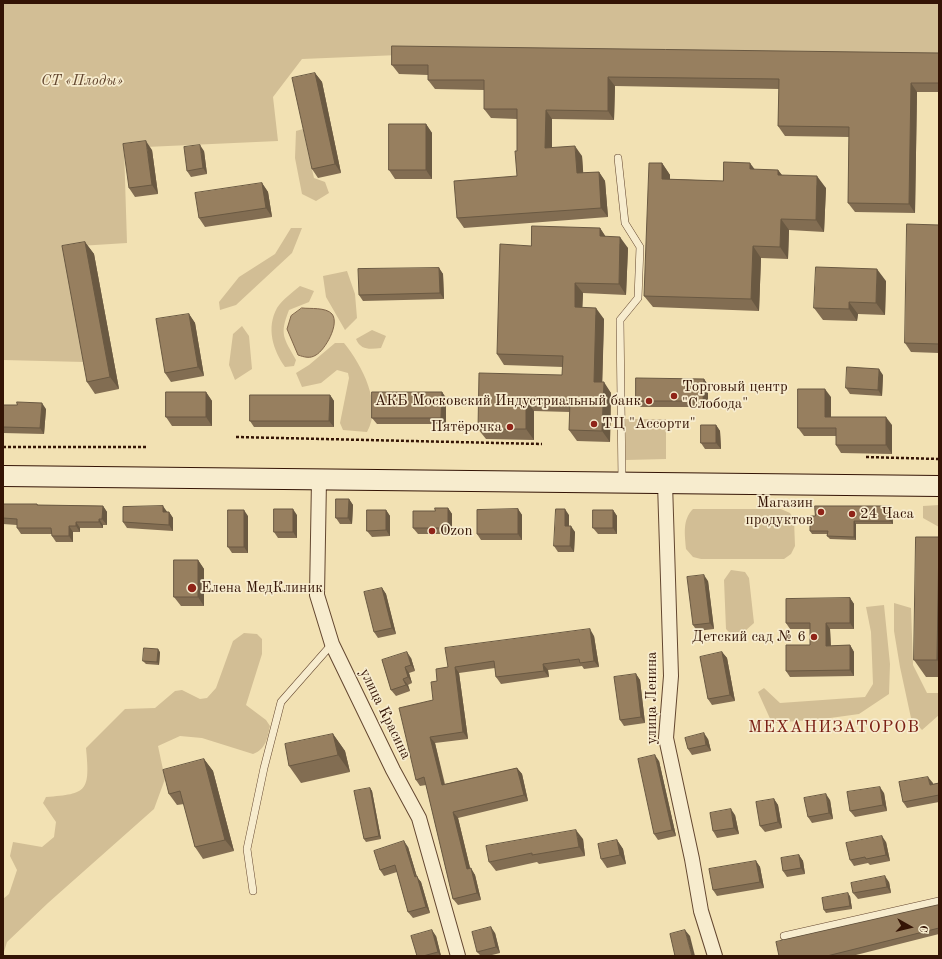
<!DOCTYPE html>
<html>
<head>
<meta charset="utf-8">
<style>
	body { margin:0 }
	#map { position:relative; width:942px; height:959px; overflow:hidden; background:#f2e1b3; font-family:"Old Standard TT",serif }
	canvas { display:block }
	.frame { position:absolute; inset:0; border:4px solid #341405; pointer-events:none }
	.north { position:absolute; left:890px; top:907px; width:40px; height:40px; -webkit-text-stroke:3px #f7ecce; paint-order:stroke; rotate:98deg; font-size:11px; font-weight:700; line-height:16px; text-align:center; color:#341405 }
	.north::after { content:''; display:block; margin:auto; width:14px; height:18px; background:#341405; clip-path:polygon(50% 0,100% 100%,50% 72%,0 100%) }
</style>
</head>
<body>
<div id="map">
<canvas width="942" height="959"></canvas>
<div class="frame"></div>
<div class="north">С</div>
</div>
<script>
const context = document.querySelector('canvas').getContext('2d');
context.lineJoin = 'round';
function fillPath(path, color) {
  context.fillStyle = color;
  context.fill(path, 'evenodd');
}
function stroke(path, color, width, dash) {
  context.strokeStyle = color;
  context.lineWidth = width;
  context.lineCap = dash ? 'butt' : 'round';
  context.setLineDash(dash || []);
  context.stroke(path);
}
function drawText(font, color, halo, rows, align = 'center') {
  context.font = font + ' "Old Standard TT",serif';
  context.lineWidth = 3.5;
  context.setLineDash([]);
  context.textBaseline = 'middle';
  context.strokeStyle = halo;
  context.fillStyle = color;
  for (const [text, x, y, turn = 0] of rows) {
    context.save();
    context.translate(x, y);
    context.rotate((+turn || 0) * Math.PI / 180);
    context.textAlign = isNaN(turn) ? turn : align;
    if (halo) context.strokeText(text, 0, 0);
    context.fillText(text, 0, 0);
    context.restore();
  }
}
const green = new Path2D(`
	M3,3H939V63L399,55L302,59L273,97L278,141L124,148L127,243L63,247L85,362L3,360Z
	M303,129L314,178L325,182L329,193L316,201L302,194L295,158L296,131Z
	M291,228H302L292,253L236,305L220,310L219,302L239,277L275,254Z
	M347,271L355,294L357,318L345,330L326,297L323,276Z
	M300,286L314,291L309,302L289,310C279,335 284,338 296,360L294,366L285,367C273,350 266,328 277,308C282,300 293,292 300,286Z
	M242,326L249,336L252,369L235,380L229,365L233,334Z
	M372,330L386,336L381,348C371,349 361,351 356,339Z
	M335,343H344C362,365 383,405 367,432L343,430L340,423L349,378L348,373L337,370L321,383L302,387L296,373L309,365Z
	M626,419H666V459L626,460Z
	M939,505V527L923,518V506Z
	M693,509H781L790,513L794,520L795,546L791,554L784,559H701L693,557L686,549C685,535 682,520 693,509Z
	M731,570L745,572L749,578L754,623L736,639L726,629L724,580Z
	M894,603L911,608L913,665L927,693H939V715L922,730L911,718L900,667L894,631Z
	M884,605L890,664L889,694L859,714L823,719L772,723L758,692L764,688L780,703L865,697L873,684L871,632L866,607Z
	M244,633L257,634L262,639V654L246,705L266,720L270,726C267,739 266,749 253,754L202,738L180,736L158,746L165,779L154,809L48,903L7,942L3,955V899L9,894L17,870L10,856L13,842L42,847L54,837L56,822L43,803L46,797C88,794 90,791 86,748L125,709L155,708L175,691L182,690L200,699L207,698L216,688L233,641Z`);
const water = new Path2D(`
	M302,308C310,309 326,307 332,314C340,324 325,350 316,355C310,359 304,357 298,355L287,329L291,316Z`);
const path = new Path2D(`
	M236,437L542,444
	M3,447H147
	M866,457L939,459`);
const service = new Path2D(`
	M618,158L625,223L640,247L638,298L620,320L622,482
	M253,891L247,849L264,768L281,702L332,644
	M784,936L939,901`);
const minor = new Path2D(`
	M319,480L317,595L332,644L393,770L419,818L458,956
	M665,483L671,676L666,738L692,859L701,911L715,956`);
const secondary = new Path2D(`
	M3,476L939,486`);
const wall = new Path2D(`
	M939,53V92H917L915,213L855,212L848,203L849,137L785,136L778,126L779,89L615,86L614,120L552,119V148L582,156L583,173L599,172L605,181L608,217L464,228L457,218L517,176V119L491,118L484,109V90L435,89L428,80V75L399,74L392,65Z
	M315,73L322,82L341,173L318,178L312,169Z
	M426,124L432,133V179H395L389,170Z
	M152,150L158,194L135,197L129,188Z
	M204,151L207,174L191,177L187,171Z
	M662,163L670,175V179L723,181L755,170H778L782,175L826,188L824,232L789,230L788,259L761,258L759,311L653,307L644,296Z
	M262,183L268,192L272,217L205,227L199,218Z
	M939,225V353L911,352L905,343Z
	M600,228L606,237L628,248L626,295L583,293L582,308L604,319L602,382L611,393L610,442L577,441L569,430L570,412L534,411V440L486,439L478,429L562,375L563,367L504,365L497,354L531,246Z
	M85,242L94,254L119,389L95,394L87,382Z
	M439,268L443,274L444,299L363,301L359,295Z
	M886,281L885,315L858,314L857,321L823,320L814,308Z
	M189,314L195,323L204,376L171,382L165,373Z
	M883,375L882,396L850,394L846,388Z
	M704,379L708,385V407H640L636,401Z
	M206,392L212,401V426H172L166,417Z
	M442,392L446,398V424H377L372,418Z
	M330,395L334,401V427H254L250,421Z
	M831,397V417L892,425V454L841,453L836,445V436H804L798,428Z
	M3,405L46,409L44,434L3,433Z
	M716,425L720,431L721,449H705L701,443Z
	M349,499L353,505L352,524H340L336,518Z
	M3,504H37L38,505L103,506L107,512V525H103V528H80V532H73V542H56L52,536V534H21L17,528V525L3,524Z
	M448,508L452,514V534H418L413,528L435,511Z
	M518,509L522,515V540H481L477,534Z
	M892,509L893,524H856V540L830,539L827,536V534H812L810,531L815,516Z
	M386,510L390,516V536L372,537L367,531Z
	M613,510L617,516V534H598L593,528Z
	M167,512H169L173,518V531L127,528L123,522Z
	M297,515V538H278L274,532Z
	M569,515V526L575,532L574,552H558L554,546Z
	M248,516V553H232L228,547Z
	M939,538V677H926L914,660Z
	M198,560L204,569V606H181L174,597Z
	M708,581L714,629L697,631L693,625Z
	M382,588L386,594L396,634L378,638L374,632Z
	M850,598L854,604V629H830L831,646L850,645L854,652V676L790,677L786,671L810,645V629H790L786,623Z
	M594,636L599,667L584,669L582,666L548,670L549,677L501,684L496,677L495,668L459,673L468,739L435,743L445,784L517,768L522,774L528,801L458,818L470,868L475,875L481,900L458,905L453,899L426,785L420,786L416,780L437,681L448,667Z
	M160,652L159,665L146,664L143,661Z
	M722,652L727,658L735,701L712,705L708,699Z
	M411,658L415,671L409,673L412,683L408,685L410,691L396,696L391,690L382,660Z
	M636,674L640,680L645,723L624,726L620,720Z
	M333,734L345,751L350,772L301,783L289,766Z
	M708,739L711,751L692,755L688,749Z
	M204,759L213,771L234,851L203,859L195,847L184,804L177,805L169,794Z
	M659,761L676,836L658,840L654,834Z
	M933,783V784L939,783V802L907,808L903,802Z
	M370,788L372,791L381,839L366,842L364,839Z
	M884,793L887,811L855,817L850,811Z
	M774,799L778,805L782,828L765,832L760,826Z
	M830,800L833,819L812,823L808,817Z
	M735,815L739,834L717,838L713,831Z
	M583,839L585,856L539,864L537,862L496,871L489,862Z
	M617,840L623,849L626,864L607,868L601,859Z
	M886,842L890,861L870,865L868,863L854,866L850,860Z
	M408,847L417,877L421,882L430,913L413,918L408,912L397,872L384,876L380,870Z
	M799,855L803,861L805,874L787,877L783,871Z
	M756,861L760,867L764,888L717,896L713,890Z
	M889,882L891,893L858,899L853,893Z
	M850,896L852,909L826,913L824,910Z
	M939,905V934L852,956H779Z
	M495,933L500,953L488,956H481L477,952Z
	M436,936L441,956H417Z`);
const shadedWall = new Path2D(`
	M315,73L322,82L341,173L335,164Z
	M608,77L615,86L614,120L608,111Z
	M911,83L917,92L915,213L909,204Z
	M546,110L552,119V158L545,148Z
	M426,124L432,133V179L426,170Z
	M146,141L152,150L158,194L152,185Z
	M200,145L204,151L207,174L203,168Z
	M575,146L582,156L584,183L577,173Z
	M662,163L670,175V191L662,179Z
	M750,163L759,175L750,169Z
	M778,170L787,182L778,175Z
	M599,172L605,181L608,217L601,208Z
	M817,176L826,188L824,232L816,220Z
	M262,183L268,192L272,217L266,208Z
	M781,219L789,230L788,259L780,247Z
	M600,228L607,239L600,236Z
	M620,237L628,248L626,295L619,284Z
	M85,242L94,254L119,389L110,377Z
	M753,246L761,258L759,311L751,299Z
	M439,268L443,274L444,299L440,293Z
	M877,269L886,281L885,315L876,303Z
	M575,283L583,293L582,318L575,307Z
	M849,302L858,314L857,321L849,309Z
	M596,308L604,319L602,393L594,382Z
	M189,314L195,323L204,376L198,367Z
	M879,369L883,375L882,396L878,390Z
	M704,379L708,385V407L703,401Z
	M604,382L611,393L610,442L602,431Z
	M825,389L831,397V425L825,417Z
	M206,392L212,401V426L206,417Z
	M442,392L446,398V424L441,418Z
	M330,395L334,401V427L329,421Z
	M526,400L534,411V440L526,429Z
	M42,403L46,409L44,434L40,428Z
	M886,417L892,425V454L886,445Z
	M716,425L720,431L721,449L716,443Z
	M349,499L353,505L352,524L348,518Z
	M103,506L107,512V525L102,519Z
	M163,506L168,513L163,512Z
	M890,506L892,509L893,524L890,521Z
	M448,508L452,514V534L448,528Z
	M293,509L297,515V538L293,532Z
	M518,509L522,515V540L518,534Z
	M565,509L569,515V532L565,526Z
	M244,510L248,516V553L244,547Z
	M386,510L390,516V536L386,530Z
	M613,510L617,516V534L613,528Z
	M169,512L173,518V531L169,525Z
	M99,519L103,525V528L99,522Z
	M854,521L856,524V540L854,537Z
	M76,522L80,528V532L76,526Z
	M69,526L73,532V542L69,536Z
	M571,526L575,532L574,552L570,546Z
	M939,537V663L937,660Z
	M198,560L204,569V606L198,597Z
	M704,575L708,581L714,629L710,623Z
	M382,588L386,594L396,634L392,628Z
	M850,598L854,604V629L850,623Z
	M826,623L830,629L831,652L826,646Z
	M590,629L594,636L599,667L594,661Z
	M850,645L854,652V676L850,670Z
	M158,649L160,652L159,665L157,662Z
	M407,652L411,658L415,671L411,665Z
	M722,652L727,658L735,701L730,695Z
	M543,664L548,670L549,677L544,671Z
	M405,667L409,673L412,683L408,677Z
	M455,667L459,673L468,739L463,732Z
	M636,674L640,680L645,723L641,717Z
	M403,679L408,685L410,691L406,685Z
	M704,733L708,739L711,751L706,745Z
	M333,734L345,751L350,772L338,755Z
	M430,737L435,743L446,792L442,785Z
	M655,755L659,761L676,836L672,830Z
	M204,759L213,771L234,851L225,840Z
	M517,768L522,774L528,801L524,795Z
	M928,777L933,783L934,791L930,785Z
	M880,787L884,793L887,811L883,805Z
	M370,788L372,791L381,839L379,836Z
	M826,794L830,800L833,819L829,813Z
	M774,799L778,805L782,828L778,822Z
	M731,809L735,815L739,834L734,828Z
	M453,812L458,818L472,876L467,869Z
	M576,830L583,839L585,856L579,847Z
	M882,836L886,842L890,861L886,855Z
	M617,840L623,849L626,864L620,855Z
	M404,841L408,847L417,877L421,882L430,913L426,907Z
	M799,855L803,861L805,874L801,868Z
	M756,861L760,867L764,888L760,882Z
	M471,868L475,875L481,900L477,893Z
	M885,876L889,882L891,893L887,887Z
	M848,893L850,896L852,909L850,906Z
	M491,927L495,933L500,953L496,947Z
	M432,930L436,936L441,956H440L438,952Z
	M685,930L690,936L695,956H692Z`);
const building = new Path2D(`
	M392,46L939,53V83H911L909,204L848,203L849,127L778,126L779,79L608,77V111L546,110L545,148L575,146L577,173L599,172L601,208L457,218L454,181L517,176L515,151H517V109H484V80H428V65H392Z
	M315,73L335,164L312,169L292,78Z
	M389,124H426V170H389Z
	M146,141L152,185L129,188L123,144Z
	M200,145L203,168L187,171L184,147Z
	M724,162L750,163V169L778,170V175L817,176L816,220L781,219L780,247L753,246L751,299L644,296L649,163H662V179L723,181Z
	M262,183L266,208L199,218L195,193Z
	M907,224L939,225V344L905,343Z
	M532,226L600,228V236L620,237L619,284L575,283V307L596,308L594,382H604L602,431L569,430L570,401L526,400V429H478L479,373L562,375L563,356L497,354L500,244L531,246Z
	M85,242L110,377L87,382L62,246Z
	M816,267L877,269L876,303L849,302V309L814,308Z
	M439,268L440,293L359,295L358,269Z
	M189,314L198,367L165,373L156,319Z
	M847,367L879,369L878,390L846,388Z
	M636,378L704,379L703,401H636Z
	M798,389H825V417H886V445H836V428H798Z
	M166,392H206V417H166Z
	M372,392H442L441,418H372Z
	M250,395H330L329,421H250Z
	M17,402L42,403L40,428L3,427V405H17Z
	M701,425H716V443H701Z
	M336,499H349L348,518H336Z
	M3,504H37V505L103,506L102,519H99V522H76V526H69V536H52L51,528H17V519L3,518Z
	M163,506V512H169V525L123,522V507Z
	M815,506H890V521H854V537L827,536L828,531H810V516H815Z
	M435,508H448V528H413V511H435Z
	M274,509H293V532H274Z
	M518,509V534H477V510Z
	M556,509H565V526H571L570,546H554Z
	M228,510H244V547H228Z
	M367,510H386V530L367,531Z
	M593,510H613V528H593Z
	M916,537H939L937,660H914Z
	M174,560H198V597H174Z
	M704,575L710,623L693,625L687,577Z
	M382,588L392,628L374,632L364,592Z
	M850,598V623H826V646L850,645V670L786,671V645H810V623H786V599Z
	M590,629L594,661L580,663L579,659L543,664L544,671L496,677L494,661L455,667L463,732L430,737L442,785L517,768L524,795L453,812L467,869L471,868L477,893L453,899L424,777L416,780L399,708L433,700L431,682L437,681L436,669L448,667L445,648Z
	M144,648L158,649L157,662L143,661Z
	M407,652L411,665L405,667L408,677L403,679L406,685L391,690L382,660Z
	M722,652L730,695L708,699L700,657Z
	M636,674L641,717L620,720L614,677Z
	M704,733L706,745L688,749L685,738Z
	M333,734L338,755L289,766L285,744Z
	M655,755L672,830L654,834L638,759Z
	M204,759L225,840L195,847L180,791L169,794L163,770Z
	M928,777L930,785L939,783V795L903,802L899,782Z
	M880,787L883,805L850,811L847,792Z
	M370,788L379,836L364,839L354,791Z
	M826,794L829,813L808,817L804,798Z
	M774,799L778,822L760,826L756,802Z
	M731,809L734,828L713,831L710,813Z
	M576,830L579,847L532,855V853L489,862L486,846Z
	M882,836L886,855L866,859L865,857L850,860L846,843Z
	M617,840L620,855L601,859L598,844Z
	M404,841L415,877L417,876L426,907L408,912L395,865L380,870L374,851Z
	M799,855L801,868L783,871L781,858Z
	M756,861L760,882L713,890L709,869Z
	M885,876L887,887L853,893L851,883Z
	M848,893L850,906L824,910L822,898Z
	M939,905V928L827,956H779L776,942Z
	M491,927L496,947L477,952L472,932Z
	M432,930L438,952L423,956H417L411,936Z
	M685,930L692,956H675L670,934Z`);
const markers = [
	[674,396,4,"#8f2418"],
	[649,401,4,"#8f2418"],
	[594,424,4,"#8f2418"],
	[510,427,4,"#8f2418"],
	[821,512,4,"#8f2418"],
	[852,514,4,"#8f2418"],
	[432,531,4,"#8f2418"],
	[192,588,5,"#8f2418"],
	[814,637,4,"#8f2418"]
];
const parkNames = [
	["СТ «Плоды»",82,81]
];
const poiNames = [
	["Торговый центр",682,387],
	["\"Слобода\"",682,404],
	["АКБ Московский Индустриальный банк",641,401,"right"],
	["ТЦ \"Ассорти\"",602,424],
	["Пятёрочка",502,427,"right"],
	["Магазин",813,503,"right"],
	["продуктов",813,520,"right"],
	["24 Часа",860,514],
	["Ozon",440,531],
	["Елена МедКлиник",201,588],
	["Детский сад № 6",806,637,"right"]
];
const streetNames = [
	["улица Ленина",652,698,-90],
	["улица Красина",385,714,64]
];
const quarterNames = [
	["МЕХАНИЗАТОРОВ",834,728]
];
fillPath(green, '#d2be95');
fillPath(water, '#b19b78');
stroke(water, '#7f654a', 1);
stroke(service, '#644730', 8);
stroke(minor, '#644730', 16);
stroke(secondary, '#341405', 22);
stroke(path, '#341405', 2.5, [3, 2]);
stroke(service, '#f7ecce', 7);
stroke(minor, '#f7ecce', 14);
stroke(secondary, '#f7ecce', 20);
fillPath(wall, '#826d52');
fillPath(shadedWall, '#6a5942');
fillPath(building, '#977f5f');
stroke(building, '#6a5942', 1);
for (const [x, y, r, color] of markers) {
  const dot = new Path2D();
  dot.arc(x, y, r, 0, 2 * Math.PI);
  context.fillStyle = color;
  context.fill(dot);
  stroke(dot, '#f7ecce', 1.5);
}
drawText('italic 15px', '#634730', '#f7ecce', parkNames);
drawText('15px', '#341405', '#f7ecce', poiNames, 'left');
drawText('15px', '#341405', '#f7ecce', streetNames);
context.letterSpacing = '1px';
drawText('17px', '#7a1f14', '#f7ecce', quarterNames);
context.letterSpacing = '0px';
</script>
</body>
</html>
